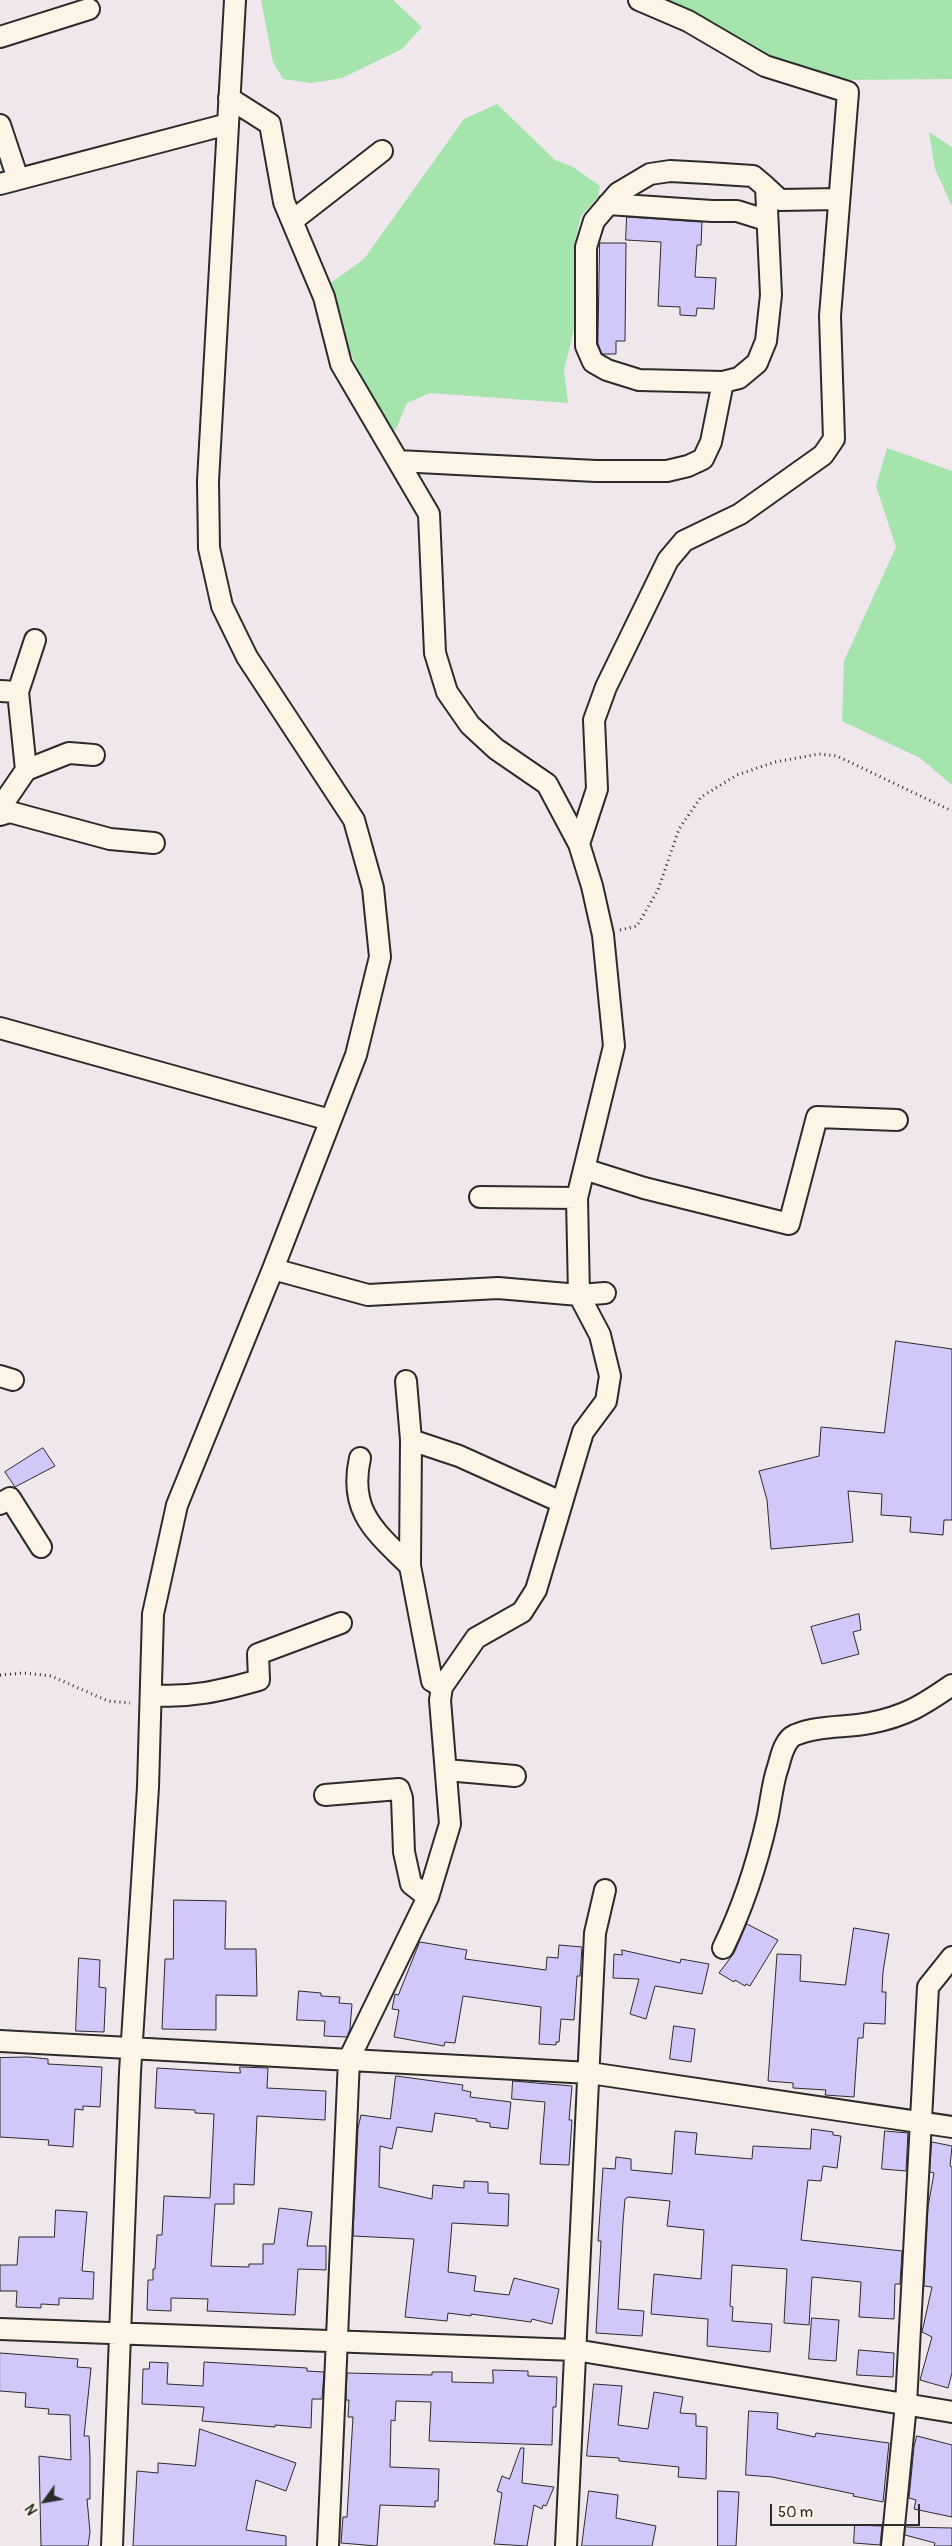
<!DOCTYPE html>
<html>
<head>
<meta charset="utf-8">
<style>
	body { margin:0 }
	#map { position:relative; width:952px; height:2546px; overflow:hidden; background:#efe7eb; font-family:Pangolin,sans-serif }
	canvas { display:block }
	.north { position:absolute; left:20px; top:2476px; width:50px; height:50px; -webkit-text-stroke:4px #fcf5e5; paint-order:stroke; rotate:238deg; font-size:14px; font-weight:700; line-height:20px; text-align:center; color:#2b2b2b }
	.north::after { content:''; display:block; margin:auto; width:18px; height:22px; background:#2b2b2b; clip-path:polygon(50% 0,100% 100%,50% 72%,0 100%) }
	.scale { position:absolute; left:770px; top:2504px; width:150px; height:22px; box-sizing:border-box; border:2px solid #2b2b2b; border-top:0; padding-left:6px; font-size:15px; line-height:18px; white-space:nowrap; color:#2b2b2b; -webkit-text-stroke:4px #fcf5e5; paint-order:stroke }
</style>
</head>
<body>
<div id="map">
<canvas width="952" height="2546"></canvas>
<div class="north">N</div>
<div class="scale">50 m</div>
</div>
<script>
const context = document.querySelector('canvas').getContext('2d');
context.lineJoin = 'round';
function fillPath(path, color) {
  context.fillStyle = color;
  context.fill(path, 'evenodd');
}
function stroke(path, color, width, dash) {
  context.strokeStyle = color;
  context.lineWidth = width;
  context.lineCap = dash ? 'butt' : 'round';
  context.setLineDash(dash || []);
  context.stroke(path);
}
const green = new Path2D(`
	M261,0H393L422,27L402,49L342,78L312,83L283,79L273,62Z
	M666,0H952V79L840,80L777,61L696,14Z
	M497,104L555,160L573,167L600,186L598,197L581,216L575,241L574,329L564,370L568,403L430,393L407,403L396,429L388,432L351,354L328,285L364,259L464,119Z
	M929,132L952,147V206L935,169Z
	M887,448L952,471V785L920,758L842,721L844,661L896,547L876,486Z`);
const building = new Path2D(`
	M627,217L702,222L701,245H697L695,277L716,278L714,309L697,308L696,316L680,315V307L658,306L661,242L626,240Z
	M600,243H626L625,341H616V354H602L598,344Z
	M896,1341L952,1349V1520H944L943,1535L910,1532L911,1517L881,1515L882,1494L848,1491L853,1542L771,1549L767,1500L759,1471L819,1456L821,1427L884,1433Z
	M43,1448L55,1466L15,1487L5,1472Z
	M859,1614L861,1630L853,1632L859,1654L822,1664L811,1627Z
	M174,1900L226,1901L225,1949H256L257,1996L216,1995V2030L162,2029L165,1959H173Z
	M747,1924L778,1940L750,1986L746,1984L745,1986L735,1980L734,1982L719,1973L734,1953Z
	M854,1928L889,1934L883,1972L882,1992H886L885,2024L864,2023L863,2038H858L854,2097L825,2095L826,2090L793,2088V2083L768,2081L777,1954L801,1955L800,1981L845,1985Z
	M420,1942L467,1950L465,1959L546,1970L547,1957L558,1958L559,1945L582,1947L580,1976H577L574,2020L561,2019L559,2042H556V2045L539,2044L541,2007L463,1996L455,2043L445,2042L444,2046L394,2037L399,2010L392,2009L395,1994L398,1995Z
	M622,1950L680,1963L681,1959L709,1964L702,1994L655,1986L646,2019L630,2014L639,1979L613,1978L614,1954L622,1955Z
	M79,1958L100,1960L99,1987L106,1988L104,2032L76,2031Z
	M299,1991L321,1993V1996L340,1997L339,2003L352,2004L350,2029L347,2037L324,2036L325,2021L297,2020Z
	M674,2026L695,2029L691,2062L670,2059Z
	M28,2057L48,2059V2064L102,2067L100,2107L83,2106V2110L75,2109L73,2147L48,2145L49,2140L0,2137V2058Z
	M240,2067L268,2068L267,2088L326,2091L325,2120L257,2116L254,2185L234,2184V2204H215L211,2266L249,2267V2264H263V2244H274L279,2208L312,2212L307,2246H326V2270L298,2269L295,2315L207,2311L208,2299L171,2298V2311L147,2310L148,2280H153V2269H155L157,2235H162L164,2196L210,2198L214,2114L195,2113V2110L155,2108L157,2068L240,2073Z
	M396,2076L463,2085L462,2090L471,2092L470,2097L511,2102L508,2129L490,2127V2123L476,2121L477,2119L435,2113L432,2132L397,2127L392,2149L380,2146L379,2187L432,2199L433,2185L464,2188V2181L488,2182V2193L509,2194L508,2226L452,2223L448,2272L476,2276L474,2291L509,2295L514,2278L559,2289L552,2324L532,2319L531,2322L471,2314V2316L448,2313L447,2321L405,2317L414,2239L353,2236L358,2128L361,2115L390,2119Z
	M513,2081L572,2086L569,2120H572L569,2165L540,2164L545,2102L512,2099Z
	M812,2129L833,2132V2135L841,2136L837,2168L823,2166L821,2181L808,2180L801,2240L902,2251L900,2284H895L894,2319L859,2317L861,2282L812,2277L809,2325L784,2323L787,2269L732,2265L730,2306L733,2307L732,2321L772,2324L770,2352L707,2346L708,2319L651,2314L654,2274L701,2279L704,2230L667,2226L670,2201L628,2197L625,2199L623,2222L618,2309L644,2311L642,2336L596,2333L601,2241H598L603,2168L615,2169L616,2157L631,2159V2170L672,2174L675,2131L697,2133L695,2154L752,2159L753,2146L810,2149Z
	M885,2131L908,2133L906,2171L882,2169Z
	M932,2142L952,2146L950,2166L952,2167V2373L948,2388L920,2380L932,2337L922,2332L932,2287L924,2286L928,2207L934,2173L930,2172Z
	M56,2210L87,2212L82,2271L94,2272L93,2299L59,2298V2305L41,2304V2308L16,2307L17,2291H0V2265H17L19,2237H54Z
	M812,2318L839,2320L836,2361L809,2359Z
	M859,2350L894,2353L893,2377L857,2375Z
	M0,2353L78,2359L77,2367L91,2368L84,2436H89L90,2457V2499H87L90,2532L88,2546H41L39,2456L71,2460L70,2415L48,2414L49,2409L25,2407L26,2393L0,2391Z
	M150,2362L168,2363L167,2384L203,2386L204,2362L307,2368V2371L324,2372L322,2399H312L311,2428L275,2425V2427L202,2421L204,2407L142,2404L143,2369H149Z
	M493,2370L528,2371V2376L557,2377L556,2407H553L552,2445L429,2441L431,2402L396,2401L395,2421L391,2420L390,2467L439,2469L438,2501H435V2507L380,2505L377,2546L341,2543L343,2517H347L353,2417H348L349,2400H346L347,2373L432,2375V2372H452V2382L493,2383Z
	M594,2384L622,2386L618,2425L648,2429L654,2392L683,2397L680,2413L696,2414V2426L707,2427L706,2479L678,2477L679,2467L619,2461V2458L587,2456Z
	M749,2411L778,2413L777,2429L815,2437L816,2433L889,2443L883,2502L853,2496L854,2494L772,2477L746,2475Z
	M200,2429L296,2463L286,2491L256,2480L246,2530L286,2536V2546H133L137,2471L158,2473V2463L195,2466Z
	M917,2436L952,2445V2517L914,2509L916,2500L909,2498L914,2447Z
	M521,2448H524L522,2483L554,2487L546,2506L543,2505L542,2509L534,2505L527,2546L494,2544L502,2493L497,2491L502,2476L509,2479Z
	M589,2491L618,2495L616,2518L656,2526L652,2546H582Z
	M718,2491L739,2492L736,2546H718Z
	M855,2525L882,2526L880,2545L854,2543Z
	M906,2527L952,2528V2546H934L935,2543L905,2535Z`);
const path = new Path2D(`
	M620,930L637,926L658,890L679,829L701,797L737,775L775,762L819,754L837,756L952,811
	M0,1675L24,1673L51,1676L108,1701L130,1703`);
const minor = new Path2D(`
	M0,37L89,9
	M229,98L270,124L284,202L324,297L341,364L429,514L435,653L447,692L470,725L496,749L547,784L579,844L592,886L603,935L614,1046L577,1198L579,1295L600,1335L610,1376L606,1401L583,1432L536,1590L522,1612L476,1638L442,1687L440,1700L450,1824L428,1897L349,2059L328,2546
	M0,125L18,179
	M0,184L228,124
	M766,187L771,295L766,341L757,363L739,378L723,382L639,380L607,370L593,362L586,346V247L594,221L618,193L650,174L670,171L707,173L753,176L766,187L780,200L839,199
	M608,204L712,211H737L766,220
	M292,221L382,151
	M398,461L596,471H667L688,466L703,459L711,442L723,382
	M0,691L18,692
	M26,770L18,692L35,640
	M0,808L26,770L69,753L94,755
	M0,815L10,812L110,839L154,843
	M579,844L597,789L594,720L606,687L668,560L684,541L740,514L823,455L834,439L830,316L848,92L765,66L688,21L639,0
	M0,1028L330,1120
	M584,1169L644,1188L789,1224L817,1117L897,1120
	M480,1197L577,1198
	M273,1269L368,1295L498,1288L579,1295L605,1293
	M0,1376L13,1380
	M406,1381L411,1440L410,1566L432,1681L442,1687
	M411,1440L459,1456L561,1502
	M360,1458C348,1512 376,1532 410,1566
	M0,1504L10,1498L41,1547
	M151,1695C192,1698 220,1691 259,1680L258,1654L341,1623
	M446,1770L515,1776
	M325,1795L399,1789L402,1798L404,1852L411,1884L428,1897
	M723,1948C743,1907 757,1864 767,1820C771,1802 772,1784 778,1767C781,1757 784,1740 795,1735C819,1725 845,1728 870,1723C906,1716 923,1705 952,1685
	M0,2041L590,2073L952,2127
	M0,2329L575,2350L952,2412
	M112,2546L130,2072L148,1787L153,1614L177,1505L273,1269L356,1055L380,957L373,888L354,820L247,657L222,606L209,548L208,481L235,0
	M566,2546L595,1933L605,1890
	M892,2546L906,2404L928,1987L952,1957`);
fillPath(green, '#a5e4ac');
fillPath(building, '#d2c7f9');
stroke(building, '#2b2b2b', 1);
stroke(minor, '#2b2b2b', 24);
stroke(path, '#2b2b2b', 3, [1, 4]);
stroke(minor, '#fcf5e5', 20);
</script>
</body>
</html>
